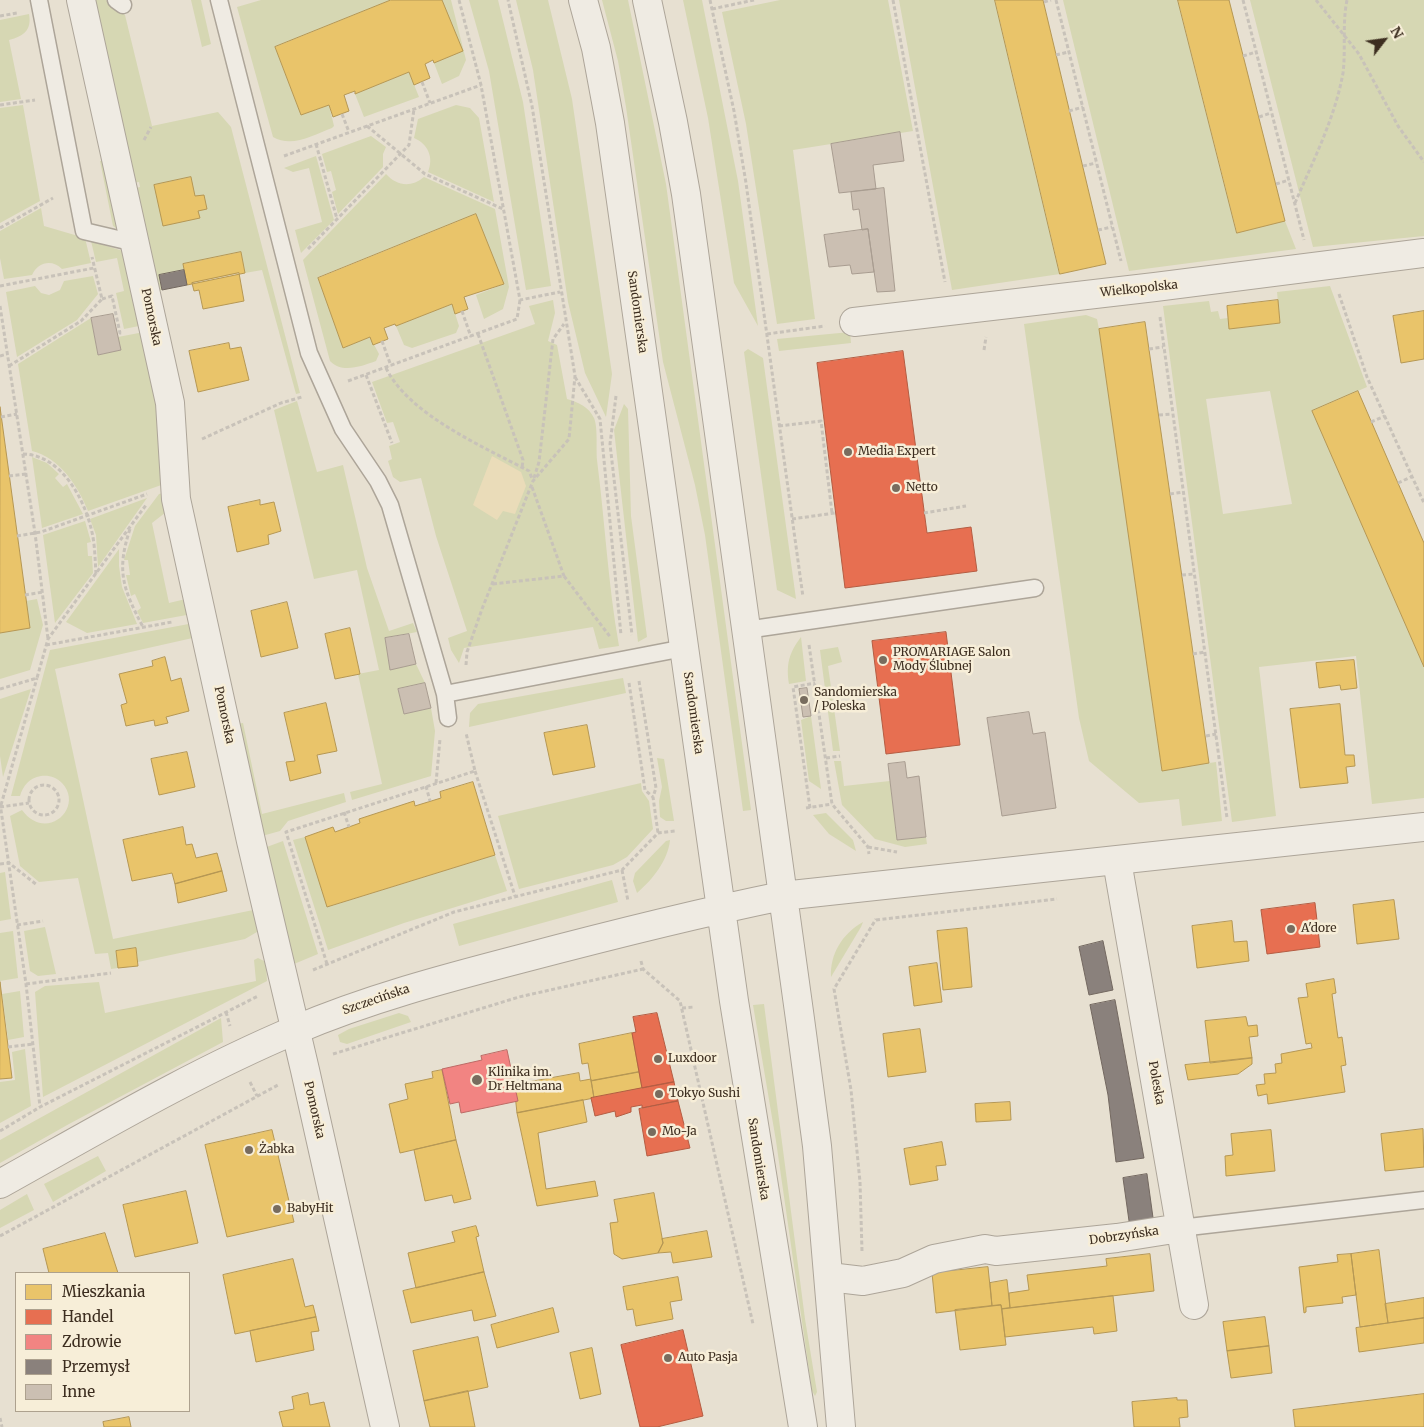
<!DOCTYPE html>
<html>
<head>
<meta charset="utf-8">
<style>
	body { margin:0 }
	#map { position:relative; width:1424px; height:1427px; overflow:hidden; background:#e7e0d1; font-family:Merriweather,serif }
	canvas { display:block }
	.legend { position:absolute; left:15px; top:1272px; width:175px; height:140px; box-sizing:border-box; background:#f7eed8; border:1px solid #ada18e; margin:0; padding:6px 9px; list-style:none; font-size:15px; color:#3d2e20 }
	.legend li { display:flex; align-items:center; gap:10px; height:25px }
	.legend b { width:25px; border:1px solid #ada18e }
	.north { position:absolute; left:1359px; top:15px; width:50px; height:50px; -webkit-text-stroke:4px #f7eed8; paint-order:stroke; rotate:60deg; font-size:14px; font-weight:700; line-height:20px; text-align:center; color:#3d2e20 }
	.north::after { content:''; display:block; margin:auto; width:18px; height:22px; background:#3d2e20; clip-path:polygon(50% 0,100% 100%,50% 72%,0 100%) }
</style>
</head>
<body>
<div id="map">
<canvas width="1424" height="1427"></canvas>
<ul class="legend">
<li><b style="height:14px;background:#e9c46a"></b>Mieszkania</li>
<li><b style="height:14px;background:#e76f51"></b>Handel</li>
<li><b style="height:14px;background:#f28482"></b>Zdrowie</li>
<li><b style="height:14px;background:#8a817c"></b>Przemysł</li>
<li><b style="height:14px;background:#cbbfb2"></b>Inne</li>
</ul>
<div class="north">N</div>
</div>
<script>
const context = document.querySelector('canvas').getContext('2d');
context.lineJoin = 'round';
function fillPath(path, color) {
  context.fillStyle = color;
  context.fill(path, 'evenodd');
}
function stroke(path, color, width, dash) {
  context.strokeStyle = color;
  context.lineWidth = width;
  context.lineCap = dash ? 'butt' : 'round';
  context.setLineDash(dash || []);
  context.stroke(path);
}
function drawText(font, color, halo, rows, align = 'center') {
  context.font = font + ' Merriweather,serif';
  context.lineWidth = 5;
  context.setLineDash([]);
  context.textBaseline = 'middle';
  context.strokeStyle = halo;
  context.fillStyle = color;
  for (const [text, x, y, turn = 0] of rows) {
    context.save();
    context.translate(x, y);
    context.rotate((+turn || 0) * Math.PI / 180);
    context.textAlign = isNaN(turn) ? turn : align;
    if (halo) context.strokeText(text, 0, 0);
    context.fillText(text, 0, 0);
    context.restore();
  }
}
const green = new Path2D(`
	M91,0H106L125,15L152,126L218,112L231,127L300,393L296,394L262,270L245,273L241,252L183,264L184,270L160,275L162,290L153,292L132,189L140,187L139,182L131,183Z
	M191,0H201L211,44L202,47Z
	M261,0H391L275,47L301,115L329,105L334,126L332,128C313,135 292,148 273,137L237,7Z
	M442,0H451L466,60L459,76L442,84L434,63L462,51Z
	M469,0H498L523,102L551,286L526,290L489,71Z
	M516,0H548L572,99L612,374L606,417L585,373L568,302L533,70Z
	M602,0H628L666,184L751,810L743,811L705,535L695,485L663,362L626,107L618,61Z
	M683,0H702L703,5L738,181L758,326L734,283L708,118Z
	M780,0H888L913,131L793,150L815,319L777,324L746,124L722,12Z
	M899,0H995L1060,274L952,290Z
	M1063,0H1178L1237,233L1285,221L1296,249L1129,271Z
	M1250,0H1424V236L1313,247Z
	M29,14C32,30 24,36 9,40L21,99L0,102V20Z
	M409,72L419,97L364,117L355,94Z
	M23,105L40,201L0,223V108Z
	M456,105L470,108L479,118L494,202L428,172C434,157 428,144 414,138L418,119Z
	M371,136L386,147L383,154V167L338,214L332,192L336,190L331,171L327,172L322,154Z
	M316,156L334,220L301,253L295,230L322,222L309,168L293,172L284,168Z
	M100,161H104L127,236L113,226Z
	M386,174C397,186 411,188 424,177L495,209L509,287L503,309L484,319L476,295L504,284L476,214L318,277L343,348L370,337L379,354L376,361C362,366 342,374 330,361L303,260Z
	M41,208L44,226L85,238L91,263L62,269C52,259 38,262 32,275L4,279L0,258V231Z
	M91,241L123,251L144,325L124,329L116,293L124,291L117,258L96,262Z
	M93,276L98,294L77,320L17,357L6,292L35,286L41,293L49,295L60,290L64,281Z
	M1330,286L1367,387L1312,411L1424,667V798L1372,804L1356,656L1259,667L1276,816L1232,822L1163,306L1209,301L1211,312L1218,311L1220,319L1228,318L1230,329L1280,323L1277,292ZM1270,391L1292,504L1223,514L1206,399Z
	M553,300L555,313L548,341L557,345L567,399C578,402 589,407 594,418C598,427 596,449 597,460C605,522 608,584 619,646L599,649L593,627L464,648L459,663L451,650L448,638L467,631L436,536L421,478L400,482L393,477L388,461L392,459L389,446L400,442L393,422L387,423L372,382L535,324L529,306Z
	M452,304L459,326L456,333L412,348L404,345L396,326Z
	M1086,315L1097,319L1099,329L1162,770L1216,762L1222,821L1182,826L1179,799L1139,803L1089,761L1079,718L1024,324Z
	M91,318L98,355L120,350L118,337L144,332L158,394L167,483L88,511C78,486 60,458 32,451L18,364Z
	M850,332L851,343L779,351L777,339Z
	M748,349L763,358L796,599L777,590L744,352Z
	M297,401L317,472L343,465L367,568L389,631L413,623L417,632L385,638L390,669L416,664L425,683L398,689L404,714L431,708L435,731L431,776L352,800L350,792L382,784L358,674L379,670L357,570L314,579L274,410Z
	M624,404L628,409L631,516L647,637L638,642L614,430Z
	M32,457L47,463L59,474L55,478L63,487L67,484L83,514L42,528Z
	M167,492L170,509L152,523L169,603L190,598L192,614L143,623L137,611L141,608L135,594L131,596L126,575H130L128,560H124L135,526L159,494Z
	M147,498L98,567L96,535L90,519Z
	M85,521L91,542L87,543L88,556H92L93,573L55,623L43,535Z
	M119,549V566L122,587L137,624L87,633L66,622Z
	M37,599L43,625L30,670L0,679V633L30,628L26,601Z
	M194,623L197,637L55,669L113,939L258,909L262,929L245,939L138,962L136,948L116,951L118,968L111,969L108,953L95,954L78,878L39,882L20,866L10,816L22,810C46,843 85,808 62,783C56,777 49,775 41,776C29,778 23,786 20,796H11L50,650Z
	M801,637L806,681L789,684C786,664 789,653 801,637Z
	M838,647L842,662L828,666L840,751H833L820,650Z
	M623,678L626,693L469,727L470,713L478,704Z
	M31,689L3,777L0,756V699Z
	M811,716L821,789L809,781L801,720Z
	M243,723L262,814L344,793L346,802L288,821L280,831L262,836L237,724Z
	M657,758L664,759L674,821H666L660,817L659,801L662,787Z
	M834,761H841L844,786L890,781L897,840L926,837L927,844L905,847L875,839L842,805Z
	M641,783L642,791L649,801L653,829L627,857L613,865L519,889L498,816Z
	M826,813L853,840L856,851L829,834L813,815Z
	M305,837L328,907L495,855L507,891L404,923L328,950L293,840Z
	M670,840C668,861 652,880 637,893L633,881L635,873L666,841Z
	M283,841L318,954L294,964L264,848Z
	M5,872L11,919L0,921V873Z
	M612,880L618,902L459,946L453,924Z
	M863,922L861,927L831,977C830,954 842,934 863,922Z
	M45,927L56,974L38,976L30,971L24,931Z
	M13,931L18,978L0,981V933Z
	M258,958L266,962L267,981L43,1097L35,992L45,986L99,982L105,1013L256,981L254,960Z
	M20,991L24,1037L8,1040L2,994Z
	M764,1004L805,1319L817,1392L815,1396L812,1391L776,1141L753,1005Z
	M399,1013L408,1016L411,1022L347,1044L340,1042L338,1035L349,1029Z
	M221,1018L223,1042L69,1124L0,1163V1140Z
	M25,1049L31,1106L0,1123V1082L15,1080L12,1052Z
	M98,1156L106,1171L53,1202L44,1184Z
	M27,1194L34,1210L0,1228V1210Z`);
const sand = new Path2D(`
	M492,456L521,472L526,486L515,514L503,511L497,520L473,505Z`);
const homes = new Path2D(`
	M391,0H442L463,51L434,63L433,60L425,64L430,78L414,85L409,72L355,94V91L344,95L349,111L333,117L329,105L301,115L275,47Z
	M995,0H1043L1106,264L1060,274Z
	M1178,0H1229L1285,221L1237,233Z
	M191,177L195,196L204,195L207,209L198,211L200,218L163,226L154,185Z
	M476,214L504,284L464,297L468,309L455,314L452,304L396,326L395,324L384,328L388,339L373,345L370,337L343,348L318,278Z
	M241,252L245,273L187,285L183,264Z
	M239,273L244,301L203,309L199,290L194,291L192,283Z
	M1278,300L1280,323L1229,329L1227,306Z
	M1424,311V359L1401,363L1393,316Z
	M1145,322L1209,763L1162,771L1099,329Z
	M229,343L230,349L241,347L249,380L198,392L189,351Z
	M1358,391L1424,543V667L1312,411Z
	M0,407L30,628L0,633Z
	M260,500V505L274,502L281,531L268,535L269,544L237,552L228,507Z
	M287,602L298,648L261,657L251,611Z
	M350,628L360,674L335,679L325,634Z
	M165,657L171,681L181,678L189,711L166,717L168,723L155,726L154,720L126,726L121,705L127,703L119,674L153,666L152,661Z
	M1354,660L1357,688L1341,690L1340,685L1319,688L1316,663Z
	M326,703L337,751L317,755L321,773L290,781L286,762L295,761L284,713Z
	M1340,704L1345,755H1354L1355,766L1346,767L1348,783L1300,788L1290,709Z
	M587,725L595,767L553,775L544,733Z
	M187,752L195,787L159,795L151,759Z
	M473,782L495,855L327,907L305,837L333,827L335,832L360,823L359,819L414,801L415,806L441,798L440,792Z
	M183,827L186,845L192,844L196,858L217,853L222,871L175,884L172,873L132,881L123,840Z
	M222,871L227,891L178,903L175,884Z
	M1394,900L1399,939L1357,944L1353,905Z
	M1232,921L1234,942L1247,941L1249,961L1197,968L1192,926Z
	M967,928L972,987L943,990L937,931Z
	M136,948L138,966L118,968L116,951Z
	M937,963L942,1002L914,1006L909,967Z
	M1334,979L1336,993L1332,994L1338,1038L1342,1037L1346,1065L1341,1066L1345,1092L1268,1104L1267,1094L1258,1096L1256,1085L1265,1084L1264,1074L1276,1073L1275,1064L1282,1063L1281,1054L1312,1048L1311,1043L1306,1044L1298,998L1308,997L1306,984Z
	M0,982L12,1078L0,1079Z
	M1246,1017L1248,1026L1257,1025L1258,1036L1249,1037L1252,1058L1210,1063L1205,1021Z
	M920,1029L926,1072L888,1077L883,1034Z
	M632,1033L639,1072L591,1081L588,1063L582,1064L579,1044Z
	M1252,1058V1064L1238,1074L1188,1080L1185,1065Z
	M442,1070L456,1140L400,1153L389,1104L408,1099L405,1084L433,1078L432,1072Z
	M639,1072L642,1088L594,1098L591,1081Z
	M579,1073L580,1081L591,1079L594,1098L517,1113L514,1085Z
	M583,1100L587,1122L538,1133L546,1189L595,1181L598,1196L537,1206L517,1113Z
	M1010,1102L1011,1120L976,1122L975,1104Z
	M1423,1129L1424,1167L1385,1171L1381,1134Z
	M272,1130L294,1222L227,1237L205,1145Z
	M1271,1130L1275,1171L1226,1176L1225,1156L1233,1155L1231,1134Z
	M456,1140L471,1199L454,1203L452,1195L425,1201L414,1150Z
	M942,1142L946,1165L936,1166L938,1180L910,1185L904,1149Z
	M186,1191L198,1243L135,1257L123,1205Z
	M654,1193L663,1243L658,1253L622,1259L614,1254L610,1223L618,1222L614,1200Z
	M476,1226L479,1236L476,1237L484,1272L416,1288L408,1253L455,1242L452,1232Z
	M707,1231L712,1257L673,1263L671,1252L658,1253L663,1243L662,1239Z
	M105,1233L118,1273H49L43,1249Z
	M1379,1250L1388,1323L1360,1327L1351,1254Z
	M1150,1254L1154,1291L1010,1308L1009,1293L1029,1290L1027,1275L1107,1266L1106,1259Z
	M1351,1254L1356,1295L1342,1297L1343,1303L1306,1307V1312L1304,1313L1299,1267L1338,1262L1337,1255Z
	M293,1259L305,1307L313,1305L316,1317L235,1334L223,1275Z
	M988,1267L992,1306L936,1313L932,1273Z
	M484,1272L496,1316L474,1321L472,1310L411,1323L403,1291Z
	M678,1277L682,1300L670,1302L673,1319L636,1326L633,1309L627,1310L623,1287Z
	M1007,1280L1010,1308L1002,1309L1001,1305L992,1306L990,1283Z
	M1113,1296L1117,1331L1094,1334L1093,1327L1005,1337L1002,1309Z
	M1424,1298V1318L1388,1323L1385,1304Z
	M1001,1305L1006,1345L960,1350L955,1310Z
	M553,1308L559,1332L497,1348L491,1325Z
	M316,1317L319,1331L311,1332L314,1350L256,1362L250,1331Z
	M1265,1317L1269,1346L1227,1351L1223,1322Z
	M1424,1318V1343L1359,1352L1356,1328Z
	M478,1337L488,1387L424,1401L413,1351Z
	M1269,1346L1272,1373L1231,1378L1227,1351Z
	M592,1348L601,1394L580,1399L570,1353Z
	M468,1391L475,1427H430L424,1401Z
	M308,1393L310,1405L324,1402L330,1427H283L279,1412L294,1409L292,1397Z
	M1424,1394V1427H1295L1293,1410Z
	M1177,1398V1400H1187L1188,1417L1179,1418L1180,1427H1134L1132,1402Z
	M129,1417L131,1427H104L103,1422Z`);
const shops = new Path2D(`
	M903,351L927,533L971,527L977,571L845,588L817,363Z
	M946,632L960,745L886,754L872,641Z
	M1315,903L1320,947L1267,954L1261,910Z
	M657,1013L674,1082L642,1088L632,1033L636,1032L633,1017Z
	M674,1082L678,1101L642,1108V1105L631,1107V1112L616,1117L615,1111L595,1116L591,1098Z
	M678,1101L690,1148L647,1156L639,1109Z
	M683,1330L703,1416L657,1427H640L621,1345Z`);
const health = new Path2D(`
	M507,1050L518,1101L461,1113L459,1102L450,1104L442,1069L482,1060L481,1056Z`);
const industry = new Path2D(`
	M184,270L187,285L162,290L159,275Z
	M1103,941L1113,990L1089,995L1079,947Z
	M1115,1000L1144,1158L1116,1162L1108,1095L1090,1005Z
	M1147,1174L1154,1225L1130,1228L1123,1178Z`);
const building = new Path2D(`
	M900,132L904,161L873,165L876,189L839,193L831,144Z
	M884,188L895,291L877,292L868,229L862,230L859,209L853,210L851,192Z
	M868,229L874,272L852,274L850,265L829,267L824,235Z
	M113,314L121,350L98,355L91,318Z
	M409,634L416,664L390,670L385,638Z
	M425,683L431,708L404,714L398,689Z
	M807,688L811,716L803,717L799,689Z
	M1029,712L1033,734L1045,732L1056,808L1002,816L987,718Z
	M905,762L907,778L919,776L926,837L897,840L888,764Z`);
const path = new Path2D(`
	M459,0L481,85L520,300L560,292
	M710,0L734,111L746,183L803,597
	M893,0L945,282
	M1056,0L1121,261
	M1243,0L1304,240
	M1316,0L1359,54L1398,126L1424,162
	M1044,2L1051,0
	M712,9L754,0
	M0,16L17,13
	M1056,55L1068,52
	M1243,56L1256,52
	M422,82L430,103
	M0,105L35,100
	M1069,111L1083,107
	M342,114L349,132
	M1259,117L1271,113
	M367,126L425,174L503,209
	M144,140L151,127
	M316,144L337,219
	M284,156L481,85
	M1083,166L1096,163
	M1276,184L1289,180
	M1295,203C1313,161 1335,118 1343,73C1346,49 1342,25 1347,0
	M0,228L53,198
	M1098,230L1112,227
	M308,249L409,145L414,109
	M0,286L94,268
	M1339,294L1367,377L1424,503
	M102,299L112,296L120,333H123
	M0,306L35,533L48,639
	M462,311L471,337
	M1160,317L1227,818
	M478,334L523,460L522,468
	M767,334L825,326
	M382,341L391,366
	M1149,349L1163,347
	M984,350L986,337
	M0,356L7,354
	M9,366L81,321L102,299L92,257
	M386,368C409,415 484,447 529,471L533,481
	M366,375L392,443
	M575,377L600,419L621,635
	M348,381L517,319L520,300
	M616,396L610,444L632,635
	M1159,415L1172,414
	M1,417L17,414
	M1371,422L1385,416
	M779,426L821,421L832,513
	M202,439L281,403L302,397
	M23,454C60,455 83,496 91,528C95,543 95,559 96,574
	M9,476L26,474
	M534,478L539,462L553,339L564,324
	M1398,483L1413,476
	M532,487L564,576
	M1170,494L1183,492
	M924,513L966,506
	M792,519L835,513
	M130,529C116,571 123,589 143,627
	M17,536L41,532L147,494
	M1182,575L1194,574
	M493,584L564,576L611,638
	M25,595L43,592
	M46,645L172,622
	M809,645L832,804L868,847L869,854
	M1193,654L1205,652
	M466,665L467,652L482,609L533,481L569,439L575,376L532,106L508,0
	M639,681L656,788L653,797L658,833
	M629,683L645,790L653,797
	M0,689L37,678L48,639L146,505
	M1206,736L1216,734
	M826,758L840,756
	M475,771L515,896
	M436,783L440,739
	M29 800a15 15 0 1 1 30 0a15 15 0 1 1-30 0Z
	M426,786L430,801
	M0,803L26,984L40,1107
	M1,805L37,678
	M0,807L29,803
	M806,808L832,804
	M810,808L793,687L815,683
	M344,812L349,827
	M868,847L897,852
	M0,864L9,863L37,885
	M622,870L628,901
	M876,920L1057,899
	M17,925L43,921
	M641,961L643,969L680,1001L753,1324
	M327,964L286,832L475,771L466,733
	M313,970L454,912L622,870L658,833L675,831
	M26,984L111,973
	M682,1008L694,1007
	M226,1012L230,1026
	M8,1047L33,1044
	M333,1054L519,997L643,969
	M250,1082L257,1096
	M0,1131L40,1107L258,996
	M0,1236L278,1085
	M862,1251L860,1182L851,1090L834,989L876,919
	M0,1418L2,1427`);
const service = new Path2D(`
	M39,0L84,231L135,243
	M116,0L123,5
	M219,0L309,353L343,429L378,481L390,505L445,694L448,718
	M746,630L1035,588
	M445,694L684,648
	M1180,1228L1424,1200`);
const minor = new Path2D(`
	M81,0L170,403L176,499L251,841L305,1070L385,1427
	M854,322L1155,287L1424,253
	M1117,861L1194,1305
	M829,1277L863,1281L903,1273L934,1259L985,1249L996,1251L1117,1238L1180,1228`);
const tertiary = new Path2D(`
	M583,0L596,48L610,123L734,1001L803,1427
	M647,0L673,122L686,194L800,1019L817,1146L841,1427
	M0,1184C97,1130 193,1073 295,1030C368,999 443,979 520,959C607,936 694,914 782,896L1424,827`);
const markers = [
	[848,452,5,"#786c5e"],
	[896,488,5,"#786c5e"],
	[883,660,5,"#786c5e"],
	[804,700,5,"#786c5e"],
	[1291,929,5,"#786c5e"],
	[658,1059,5,"#786c5e"],
	[477,1080,6,"#786c5e"],
	[659,1094,5,"#786c5e"],
	[652,1132,5,"#786c5e"],
	[249,1150,5,"#786c5e"],
	[277,1209,5,"#786c5e"],
	[668,1358,5,"#786c5e"]
];
const streetNames = [
	["Wielkopolska",1139,289,-6],
	["Sandomierska",637,312,82],
	["Pomorska",151,317,78],
	["Sandomierska",693,713,82],
	["Pomorska",224,715,78],
	["Szczecińska",376,1000,-19],
	["Poleska",1156,1083,80],
	["Pomorska",314,1110,77],
	["Sandomierska",758,1159,81],
	["Dobrzyńska",1124,1236,-8]
];
const poiNames = [
	["Media Expert",858,452],
	["Netto",906,488],
	["PROMARIAGE Salon",893,653],
	["Mody Ślubnej",893,667],
	["Sandomierska",814,693],
	["/ Poleska",814,707],
	["A'dore",1301,929],
	["Luxdoor",668,1059],
	["Klinika im.",488,1073],
	["Dr Heltmana",488,1087],
	["Tokyo Sushi",669,1094],
	["Mo-Ja",662,1132],
	["Żabka",259,1150],
	["BabyHit",287,1209],
	["Auto Pasja",678,1358]
];
fillPath(green, '#d6d7b3');
fillPath(sand, '#eadcb9');
fillPath(homes, '#e9c46a');
stroke(homes, '#b59754', 1);
fillPath(shops, '#e76f51');
stroke(shops, '#b45c42', 1);
fillPath(health, '#f28482');
stroke(health, '#bc6a65', 1);
fillPath(industry, '#8a817c');
stroke(industry, '#736860', 1);
fillPath(building, '#cbbfb2');
stroke(building, '#a89c90', 1);
stroke(service, '#ada599', 19);
stroke(minor, '#ada599', 30);
stroke(tertiary, '#ada599', 30);
stroke(path, '#c8c2b9', 3, [4, 2.5]);
stroke(service, '#efebe3', 16);
stroke(minor, '#efebe3', 28);
stroke(tertiary, '#efebe3', 28);
for (const [x, y, r, color] of markers) {
  const dot = new Path2D();
  dot.arc(x, y, r, 0, 2 * Math.PI);
  context.fillStyle = color;
  context.fill(dot);
  stroke(dot, '#f7eed8', 2);
}
drawText('12px', '#3d2e20', '#f7eed8', streetNames);
drawText('12px', '#3d2e20', '#f7eed8', poiNames, 'left');
</script>
</body>
</html>
